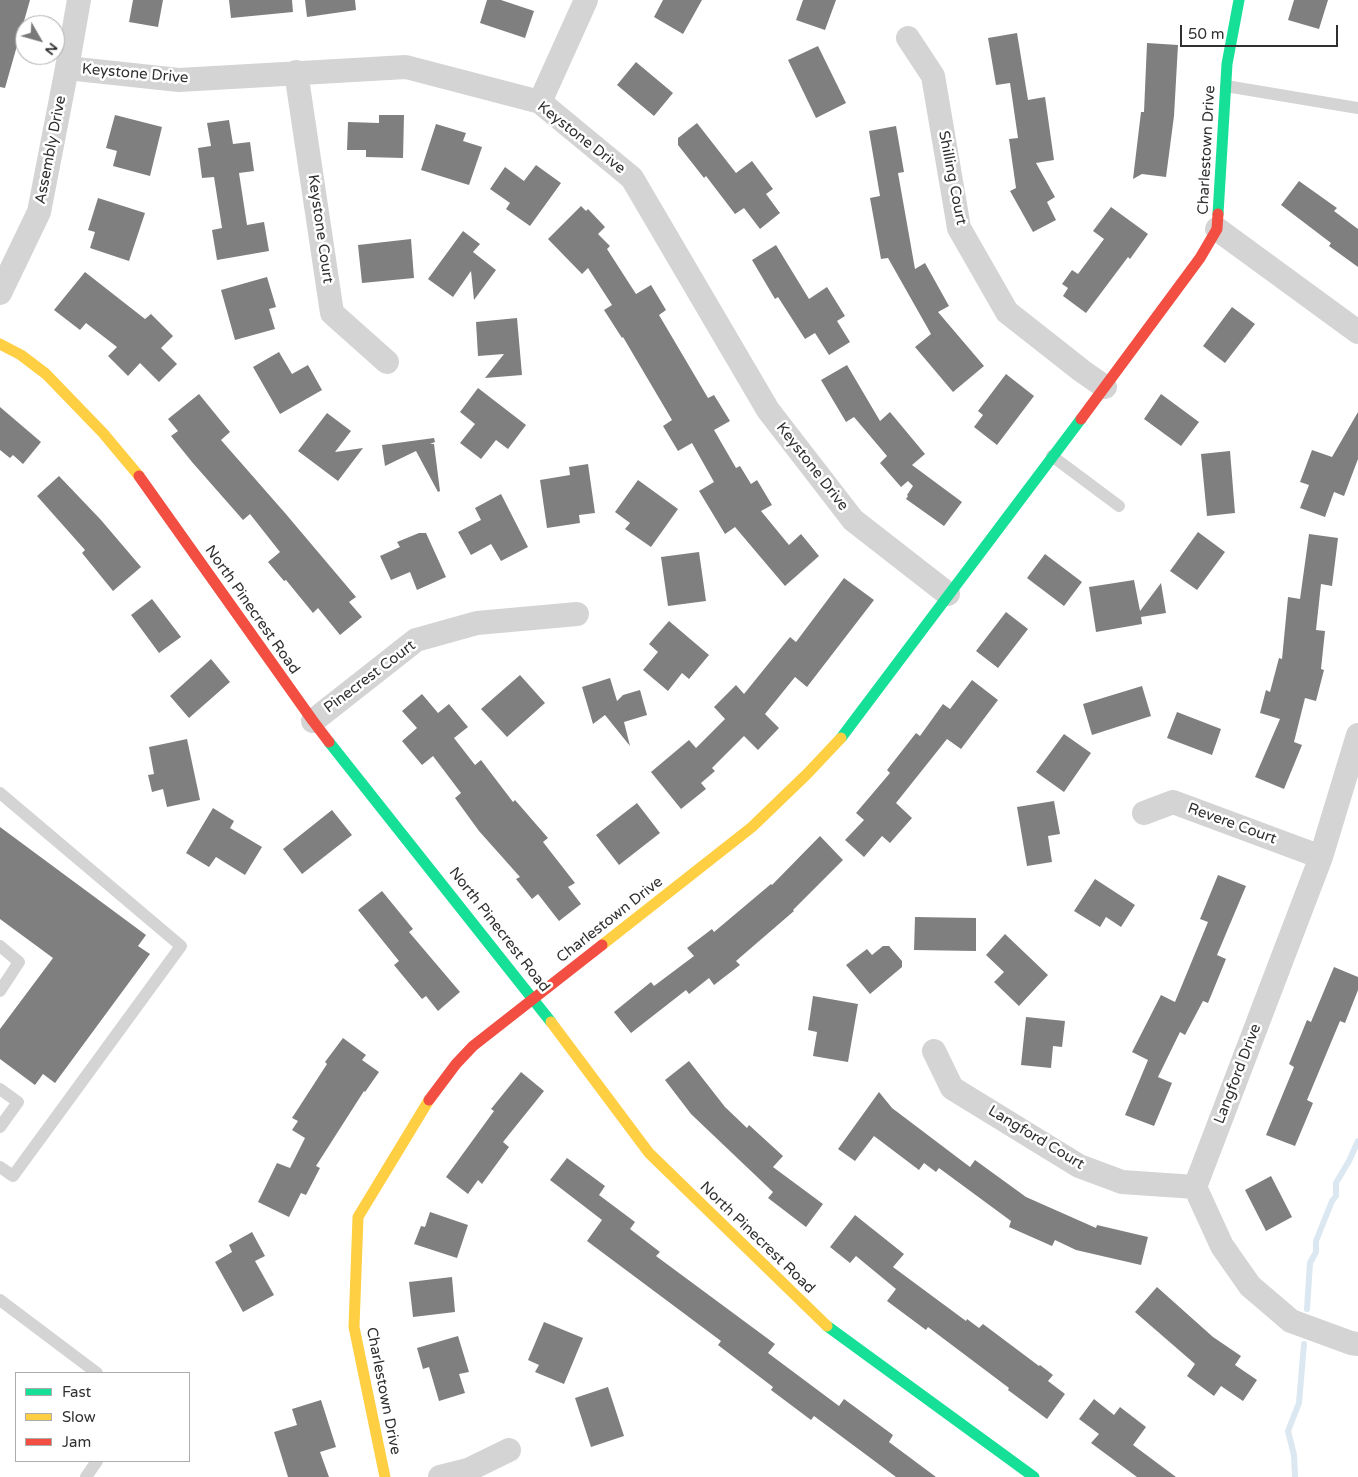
<!DOCTYPE html>
<html>
<head>
<meta charset="utf-8">
<style>
	body { margin:0 }
	#map { position:relative; width:1358px; height:1477px; overflow:hidden; background:#fff; font-family:"Varela Round",sans-serif }
	canvas { display:block }
	.legend { position:absolute; left:15px; top:1372px; width:175px; height:90px; box-sizing:border-box; background:#fff; border:1px solid #acacac; margin:0; padding:6px 9px; list-style:none; font-size:15px; color:#303030 }
	.legend li { display:flex; align-items:center; gap:10px; height:25px }
	.legend b { width:25px; border:1px solid #acacac }
	.north { position:absolute; left:15px; top:15px; width:50px; height:50px; box-sizing:border-box; background:#fff; border:1px solid #acacac; border-radius:50%; rotate:128deg; font-size:14px; font-weight:700; line-height:20px; text-align:center; color:#303030 }
	.north::after { content:''; display:block; margin:auto; width:18px; height:22px; background:#787878; clip-path:polygon(50% 0,100% 100%,50% 72%,0 100%) }
	.scale { position:absolute; left:1180px; top:25px; width:158px; height:22px; box-sizing:border-box; border:2px solid #303030; border-top:0; padding-left:6px; font-size:15px; line-height:18px; white-space:nowrap; color:#303030; -webkit-text-stroke:4px #fff; paint-order:stroke }
</style>
</head>
<body>
<div id="map">
<canvas width="1358" height="1477"></canvas>
<ul class="legend">
<li><b style="height:6px;background:#16e098"></b>Fast</li>
<li><b style="height:6px;background:#ffcf43"></b>Slow</li>
<li><b style="height:6px;background:#f24e42"></b>Jam</li>
</ul>
<div class="north">N</div>
<div class="scale">50 m</div>
</div>
<script>
const context = document.querySelector('canvas').getContext('2d');
context.lineJoin = 'round';
function stroke(path, color, width, dash) {
  context.strokeStyle = color;
  context.lineWidth = width;
  context.lineCap = dash ? 'butt' : 'round';
  context.setLineDash(dash || []);
  context.stroke(path);
}
function fillPath(path, color) {
  context.fillStyle = color;
  context.fill(path, 'evenodd');
}
function drawText(font, color, halo, rows, align = 'center') {
  context.font = font + ' "Varela Round",sans-serif';
  context.lineWidth = 5;
  context.setLineDash([]);
  context.textBaseline = 'middle';
  context.strokeStyle = halo;
  context.fillStyle = color;
  for (const [text, x, y, turn = 0] of rows) {
    context.save();
    context.translate(x, y);
    context.rotate((+turn || 0) * Math.PI / 180);
    context.textAlign = isNaN(turn) ? turn : align;
    if (halo) context.strokeText(text, 0, 0);
    context.fillText(text, 0, 0);
    context.restore();
  }
}
const stream = new Path2D(`
	M1307,1309L1310,1263L1316,1252V1241L1332,1201L1336,1196V1183L1349,1161L1358,1141
	M1295,1477L1294,1455L1288,1431L1299,1403L1304,1344`);
const building = new Path2D(`
	M0,0H30L5,88L0,87Z
	M133,0H163L158,27L129,22Z
	M229,0H292L293,12L231,18Z
	M305,0H355L356,10L307,17Z
	M487,0H501L534,11L525,38L480,23Z
	M663,0H702L683,34L654,17Z
	M803,0H836L825,30L796,20Z
	M1294,0H1328L1319,29L1288,20Z
	M1017,33L1028,100L1045,97L1054,160L1036,163L1055,197L1047,202L1056,220L1033,232L1010,191L1016,188L1009,139L1018,138L1010,83L996,85L988,38Z
	M1147,43L1178,45L1174,116L1166,177L1142,174L1133,179L1141,112H1144Z
	M818,46L846,103L816,118L788,60Z
	M636,62L673,93L654,116L617,85Z
	M115,115L162,127L150,176L113,166L117,151L106,148Z
	M379,115H404L403,158L366,157V150H347L348,122L379,123Z
	M229,120L233,144L250,142L254,171L239,173L247,225L264,222L269,251L217,260L212,230L222,228L214,177L202,178L198,148L211,146L207,123Z
	M697,123L736,173L752,161L773,189L766,194L780,213L760,229L744,208L735,214L706,176L704,178L678,145V138Z
	M436,124L466,133L463,141L482,147L469,185L421,170Z
	M896,126L904,172L898,173L915,269L925,263L949,306L938,312L984,366L953,392L915,347L931,334L888,258L881,259L870,198L880,196L869,131Z
	M536,165L561,183L530,226L506,209L510,203L490,189L505,167L524,181Z
	M1299,181L1337,208L1334,211L1358,229V267L1329,246L1331,243L1281,205Z
	M98,198L145,213L129,261L90,248L95,232L88,230Z
	M581,206L586,211L588,209L605,227L598,234L610,246L607,249L636,294L651,285L666,310L659,315L708,398L714,395L730,421L714,430L736,468L740,466L751,484L757,480L772,505L761,511L789,545L801,534L819,556L785,586L735,527L725,534L699,491L714,482L692,443L678,451L663,426L672,420L623,337L622,338L604,310L612,305L588,268L582,274L548,239Z
	M1111,207L1148,234L1130,259L1128,257L1086,313L1063,296L1068,288L1062,284L1072,270L1078,274L1104,239L1093,231Z
	M463,231L480,244L473,252L496,270L474,300L471,271L453,297L428,279Z
	M411,239L414,278L362,283L358,245Z
	M776,245L809,299L827,287L845,316L837,321L850,342L829,355L815,333L805,339L778,297L775,299L752,260Z
	M85,272L145,319L151,314L173,336L161,348L177,364L159,382L140,363L128,376L108,356L117,347L86,323L80,330L54,310Z
	M267,277L276,307L269,309L275,329L235,340L221,290Z
	M1232,307L1255,324L1225,363L1203,346Z
	M517,318L522,375L485,378L504,354L478,356L476,322Z
	M279,352L292,374L308,365L322,390L280,414L253,367Z
	M847,365L880,421L890,412L925,454L912,465L962,502L944,526L906,499L908,496L907,495L913,486L908,481L901,487L880,463L887,456L854,417L846,422L821,380Z
	M1006,374L1034,396L997,445L974,427L983,415L978,411Z
	M478,388L526,425L508,449L496,440L481,459L460,443L475,424L460,412Z
	M199,394L230,432L221,440L285,513L356,597L349,602L362,617L340,635L318,608L313,613L286,580L284,581L268,562L280,552L250,514L243,520L192,462L171,436L178,431L168,419Z
	M1161,394L1199,422L1181,446L1144,419Z
	M0,407L41,442L23,464L13,455L10,458L0,450Z
	M1358,412V459L1344,496L1334,492L1325,517L1300,508L1309,485L1300,482L1312,450L1332,457Z
	M327,413L351,431L335,452L363,448L338,481L298,451Z
	M434,438L435,442L430,444H434L440,491L438,492L416,451L385,466L382,445Z
	M1230,451L1235,513L1207,516L1201,454Z
	M588,464L595,513L579,515L580,523L547,528L540,480L570,475L569,467Z
	M59,476L101,520L141,567L113,591L82,553L85,550L37,496Z
	M638,480L678,509L651,547L625,529L630,523L615,512Z
	M501,494L528,547L501,561L491,544L471,555L458,532L481,520L475,508Z
	M1198,532L1225,552L1197,590L1170,571Z
	M419,533H426L446,577L417,590L410,572L391,580L380,556L400,547L397,542Z
	M1309,534L1338,538L1332,586L1321,584L1316,630L1325,631L1321,669L1324,670L1316,701L1305,698L1294,742L1302,745L1284,789L1255,777L1280,719L1260,713L1266,690L1270,692L1279,658L1282,659L1288,597L1300,599Z
	M699,552L706,601L668,606L661,557Z
	M1045,554L1082,582L1064,606L1027,578Z
	M844,578L874,600L807,687L795,677L765,714L779,728L758,750L744,736L712,768L715,771L701,783L706,789L681,809L651,772L689,740L696,748L725,719L714,707L736,685L744,694L790,637L796,642Z
	M1134,580L1140,611L1161,583L1166,613L1141,617L1142,624L1096,632L1089,587Z
	M152,599L181,637L159,653L131,615Z
	M1006,612L1028,629L998,668L976,651Z
	M669,621L709,655L689,679L682,673L668,691L643,670L658,652L649,644Z
	M211,659L230,682L189,718L170,696Z
	M520,675L545,703L507,737L481,709Z
	M610,678L617,701L623,695L640,690L647,715L624,722L630,746L605,715L593,724L582,687Z
	M972,680L998,700L961,749L947,739L896,803L912,818L890,843L882,836L864,857L845,840L864,820L856,813L890,773L887,770L916,733L920,736L943,704L950,709Z
	M1142,686L1151,716L1092,735L1083,704Z
	M422,694L438,713L449,704L468,727L454,738L475,765L481,760L513,802L515,800L548,838L543,842L575,883L568,887L581,904L559,921L538,894L532,899L516,879L520,877L479,831L455,798L461,793L433,756L422,765L402,741L417,728L402,711Z
	M1177,712L1221,729L1212,755L1167,738Z
	M1064,734L1091,753L1064,792L1036,772Z
	M187,739L200,800L167,807L163,789L152,792L148,775L154,774L149,747Z
	M1054,801L1060,834L1048,836L1052,862L1027,866L1017,807Z
	M637,803L660,833L619,865L596,835Z
	M213,808L234,821L230,828L262,847L245,875L216,857L209,867L186,853Z
	M332,810L352,835L302,874L283,849Z
	M0,827L146,935L138,946L150,954L55,1083L43,1074L35,1085L0,1059V1029L53,958L0,919Z
	M820,836L843,860L793,910L794,911L736,961L740,965L714,985L709,978L689,994L686,990L631,1033L614,1012L651,982L654,986L694,956L687,948L712,929L714,932L771,884L772,885Z
	M1218,875L1246,886L1217,955L1226,959L1208,1003L1203,1001L1185,1035L1180,1032L1158,1077L1172,1083L1154,1126L1125,1115L1148,1060L1132,1052L1161,995L1175,1002L1208,922L1200,919Z
	M1095,879L1135,905L1121,927L1106,917L1100,927L1074,911Z
	M382,891L413,929L409,932L460,992L438,1011L426,996L422,999L394,965L399,961L358,910Z
	M915,917L976,918V951L914,950Z
	M1005,934L1048,975L1019,1006L994,982L1004,972L986,955Z
	M883,946H889L902,961V967L870,994L846,965L867,949L872,955Z
	M1334,967L1358,977V990L1345,1023L1340,1021L1307,1100L1313,1103L1295,1146L1266,1135L1294,1067L1289,1064L1307,1020L1311,1022Z
	M813,996L858,1004L848,1062L813,1056L817,1032L808,1030Z
	M1026,1017L1065,1021L1062,1047L1053,1046L1051,1068L1021,1065Z
	M343,1038L366,1055L362,1060L379,1072L365,1092L364,1091L316,1166L320,1168L306,1195L301,1193L289,1217L258,1202L277,1163L290,1168L305,1138L292,1130L298,1121L292,1118L327,1064L325,1062Z
	M689,1061L725,1107L747,1128L749,1125L783,1156L773,1167L823,1204L806,1227L768,1198L773,1192L691,1114L665,1080Z
	M521,1072L544,1091L503,1142L509,1147L482,1184L478,1180L468,1194L446,1177L494,1111L491,1109Z
	M879,1092L892,1108L970,1167L975,1160L1026,1197L1096,1228L1097,1225L1148,1237L1141,1265L1076,1250L1055,1240L1052,1246L1009,1227L1011,1221L939,1168L936,1172L924,1163L919,1170L874,1136L855,1161L838,1149Z
	M567,1158L605,1186L599,1195L635,1222L630,1229L660,1252L656,1256L775,1344L768,1353L839,1406L844,1399L893,1435L889,1442L936,1477H896L814,1416L811,1420L771,1390L773,1387L718,1345L721,1341L587,1241L602,1220L550,1180Z
	M1271,1176L1292,1217L1266,1231L1245,1190Z
	M430,1212L468,1225L457,1258L414,1244L421,1226L425,1227Z
	M855,1215L904,1254L893,1267L966,1321L967,1319L979,1328L983,1324L1039,1366L1040,1365L1053,1375L1048,1381L1065,1394L1047,1419L1008,1390L1009,1388L928,1327L926,1330L887,1301L896,1289L856,1256L850,1263L830,1247Z
	M252,1232L265,1256L255,1261L274,1295L243,1312L215,1262L232,1252L229,1245Z
	M452,1277L455,1312L413,1317L409,1282Z
	M1157,1287L1213,1337L1241,1356L1235,1365L1257,1380L1243,1401L1221,1386L1214,1396L1187,1376L1195,1364L1135,1312Z
	M544,1322L583,1338L564,1384L535,1372L539,1365L528,1360Z
	M458,1336L469,1372L459,1374L465,1393L439,1401L429,1367L423,1369L417,1348Z
	M608,1387L624,1436L591,1447L575,1398Z
	M1094,1399L1114,1415L1120,1407L1146,1427L1133,1445L1176,1477H1137L1091,1443L1099,1434L1079,1419Z
	M321,1400L336,1447L320,1452L329,1477H288L274,1432L297,1425L292,1409Z`);
const lane = new Path2D(`
	M1226,86L1358,108
	M1052,456L1119,506
	M0,793L181,946L13,1176L0,1167
	M0,946L19,962L0,991
	M0,1089L18,1102L0,1127
	M0,1300L97,1373
	M86,1477L97,1461`);
const street = new Path2D(`
	M908,38L933,76L959,228L1007,312L1082,371L1105,387
	M67,68L179,80L406,67L540,102L632,178L768,410L853,520L948,594
	M296,72L332,313L387,362
	M540,102L586,0
	M1217,229L1358,332
	M0,293L39,212L67,68L79,0
	M313,721L416,640L477,623L577,614
	M1358,735L1321,857L1195,1187L1222,1246L1250,1286L1291,1321L1351,1343L1358,1344
	M1144,813L1173,802L1321,857
	M934,1051L952,1088L1079,1166L1122,1182L1195,1187
	M440,1477L468,1470L509,1450`);
const fast = new Path2D(`
	M1218,214L1227,64L1239,0
	M841,738L1081,419
	M329,742L551,1022
	M827,1326L1034,1477`);
const slow = new Path2D(`
	M0,344L21,355L46,374L103,433L139,476
	M602,945L752,827L807,774L841,738
	M551,1022L649,1153L827,1326
	M385,1477L354,1327L358,1217L429,1100`);
const jam = new Path2D(`
	M1081,419L1200,258L1217,229L1218,214
	M139,476L313,721L329,742
	M429,1100L456,1064L473,1046L602,945`);
const streetNames = [
	["Keystone Drive",135,74,5],
	["Keystone Drive",581,138,38],
	["Assembly Drive",51,150,-79],
	["Charlestown Drive",1207,150,-87],
	["Shilling Court",952,178,79],
	["Keystone Court",320,229,82],
	["Keystone Drive",812,467,52],
	["North Pinecrest Road",252,610,55],
	["Pinecrest Court",370,677,-37],
	["Revere Court",1232,824,20],
	["Charlestown Drive",610,920,-38],
	["North Pinecrest Road",499,930,52],
	["Langford Drive",1238,1074,-69],
	["Langford Court",1036,1138,31],
	["North Pinecrest Road",757,1238,44],
	["Charlestown Drive",383,1391,79]
];
stroke(stream, '#dbe8f1', 6);
fillPath(building, '#7f7f7f');
stroke(lane, '#d4d4d4', 12);
stroke(street, '#d4d4d4', 24);
stroke(fast, '#16e098', 11);
stroke(slow, '#ffcf43', 11);
stroke(jam, '#f24e42', 11);
drawText('15px', '#303030', '#fff', streetNames);
</script>
</body>
</html>
